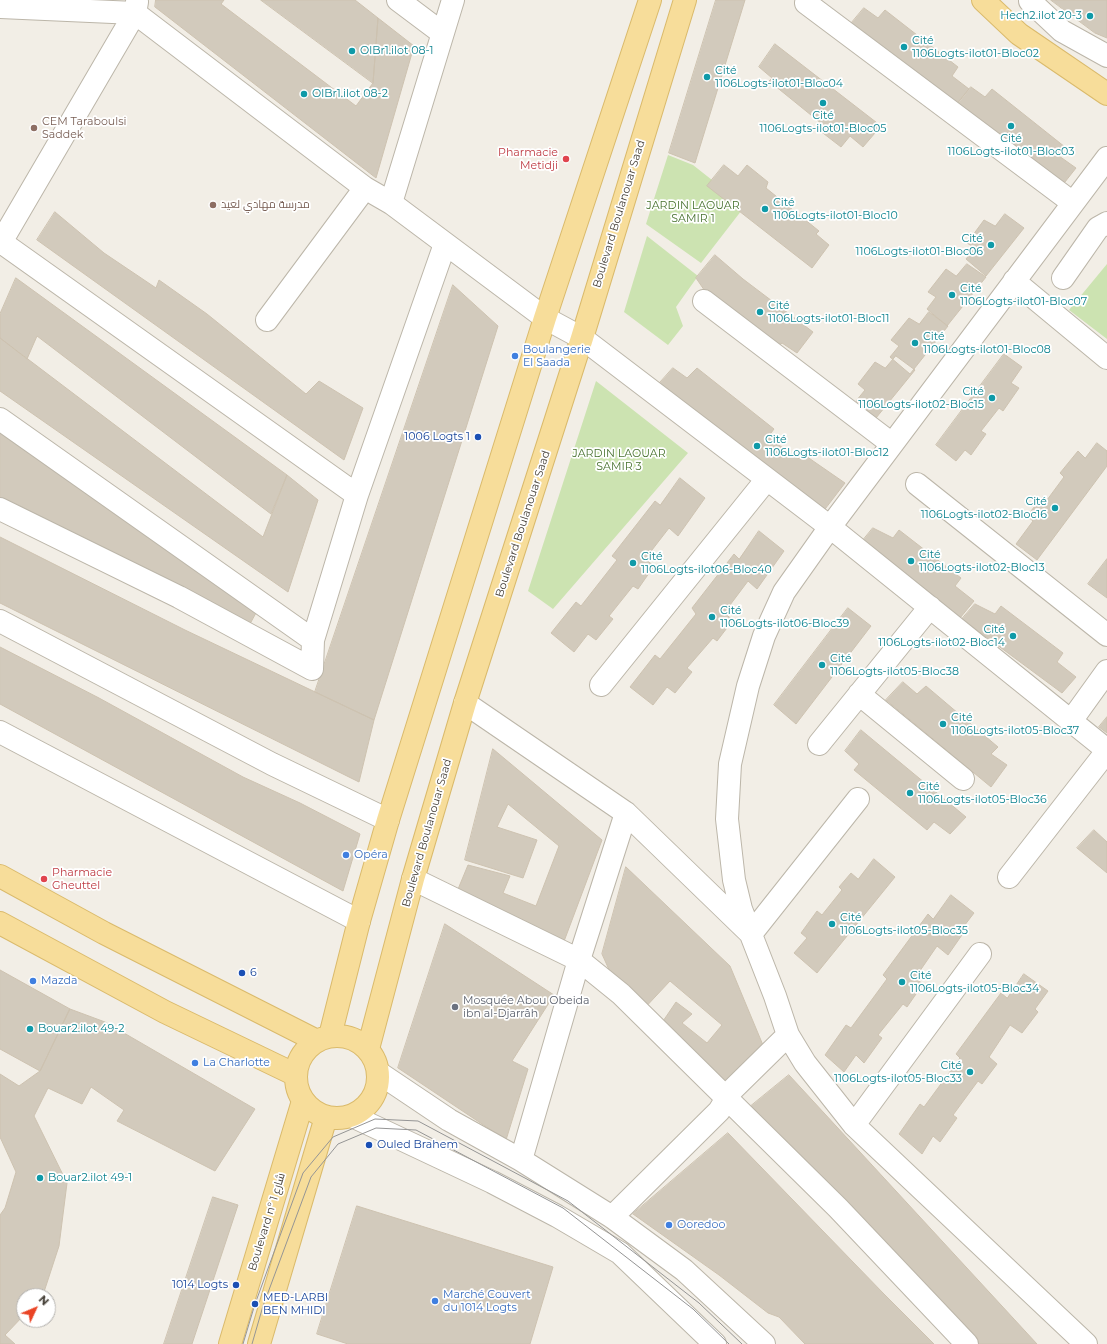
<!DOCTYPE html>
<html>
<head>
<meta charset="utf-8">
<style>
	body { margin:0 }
	#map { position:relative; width:1107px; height:1344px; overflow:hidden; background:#f2eee6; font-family:Montserrat,sans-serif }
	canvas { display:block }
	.north { position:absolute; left:16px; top:1288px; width:40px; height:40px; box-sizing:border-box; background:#fff; border:1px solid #b4b2af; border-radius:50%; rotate:46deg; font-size:11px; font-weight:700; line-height:16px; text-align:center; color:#443e36 }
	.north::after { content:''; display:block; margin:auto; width:14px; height:18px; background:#ea4425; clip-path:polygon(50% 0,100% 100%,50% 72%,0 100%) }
</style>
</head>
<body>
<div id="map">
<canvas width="1107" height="1344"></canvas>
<div class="north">N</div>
</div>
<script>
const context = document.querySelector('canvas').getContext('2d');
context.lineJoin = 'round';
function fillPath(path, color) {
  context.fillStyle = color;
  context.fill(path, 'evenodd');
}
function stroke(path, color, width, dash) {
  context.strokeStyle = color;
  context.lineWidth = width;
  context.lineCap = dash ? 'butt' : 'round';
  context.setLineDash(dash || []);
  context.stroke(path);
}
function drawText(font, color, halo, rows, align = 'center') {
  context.font = font + ' Montserrat,Cairo,sans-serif';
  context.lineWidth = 3.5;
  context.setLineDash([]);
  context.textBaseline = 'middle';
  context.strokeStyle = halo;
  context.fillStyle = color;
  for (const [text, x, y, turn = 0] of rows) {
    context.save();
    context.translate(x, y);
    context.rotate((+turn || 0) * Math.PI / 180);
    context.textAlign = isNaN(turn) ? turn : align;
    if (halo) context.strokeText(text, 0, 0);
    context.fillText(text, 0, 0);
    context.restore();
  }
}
const green = new Path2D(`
	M668,155L693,165L745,206L701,263L646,224Z
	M647,236L698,276L676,307L683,326L668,345L624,312Z
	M1107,264V339L1069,310Z
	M596,381L688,453L553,609L528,591Z`);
const building = new Path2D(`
	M156,0H224L221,4L356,106L373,83L378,18L414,46L376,178L155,7Z
	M261,0H355L378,18L373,83Z
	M716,0H745L695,163L669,153Z
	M1051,0H1107V38L1095,33Z
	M864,8L878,18L885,10L958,67L952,76L969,89L954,107L849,26Z
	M775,44L881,126L863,147L850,136L841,147L819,130L822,124L769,81L772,78L759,67Z
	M971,87L985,97L992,89L1065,147L1059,156L1076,168L1061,187L956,106Z
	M724,165L738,176L747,165L768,182L766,188L819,231L816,234L829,245L812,268L707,186Z
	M55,212L104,253L156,288L159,280L207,314L306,394L319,381L363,408L344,460L37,240Z
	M1005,214L1024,228L986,276L966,259L975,248L967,243L984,220L995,226Z
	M715,255L743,279L813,332L797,353L782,343L776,348L709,297L696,278Z
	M967,264L986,277L947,326L927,309L936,297L928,292L946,269L956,276Z
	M16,278L287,475L271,514L37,336L27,359L0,338V314Z
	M453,285L498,326L374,720L315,692Z
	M929,312L948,326L910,374L890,357L899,346L891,340L909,318L919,324Z
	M0,338L263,537L287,475L318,500L288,592L0,391Z
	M1004,354L1022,367L1011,383L1019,388L1003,411L999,408L981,431L986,434L971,455L965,450L956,461L936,445Z
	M896,356L915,370L876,418L856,401L865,390L858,384L875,362L885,368Z
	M673,368L687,378L697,368L774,429L768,437L798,459L803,454L845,483L822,513L657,386Z
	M0,424L257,611L244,635L0,510Z
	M1097,443L1107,451V466L1037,560L1016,544L1033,521L1027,516L1043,496L1047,500L1064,477L1060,473L1078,451L1085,458Z
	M680,478L705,498L678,536L669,528L645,559L654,566L638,589L633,586L609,616L613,619L596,640L588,634L574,652L551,633L576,602L581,606L617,560L612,556L655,501L660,505Z
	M873,528L893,538L899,530L961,578L955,586L974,601L960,618L860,544Z
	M759,531L784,551L757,589L748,581L724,613L733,620L717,641L713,638L687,668L692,672L675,693L667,687L653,705L630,687L655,655L660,659L696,614L692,608L734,554L739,559Z
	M0,537L185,630L374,720L359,782L0,603Z
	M1107,559V598L1088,584Z
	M975,604L995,614L1001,606L1063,653L1057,662L1076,677L1062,693L962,619Z
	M848,608L871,626L796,724L774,705Z
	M0,647L99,698L243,777L300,803L360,834L343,891L0,704Z
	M903,682L917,694L926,686L998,747L991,754L1007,765L991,787L886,700Z
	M1107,717V733L1099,727Z
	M861,730L966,817L950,834L934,822L927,830L854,770L859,764L845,751Z
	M493,749L602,840L563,944L456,894L468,865L510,876L503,893L536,906L559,846L508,804L497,827L537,840L523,878L465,860Z
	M1094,830L1107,842V873L1077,848Z
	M874,859L895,877L817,973L794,953L807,938L801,933L817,911L822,915L842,890L839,887L851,873L858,879Z
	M626,867L730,966L765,1050L725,1089L659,1027L676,1002L692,1014L682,1023L707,1043L722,1025L670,981L641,1012L615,983L602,954Z
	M951,895L974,913L961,930L964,932L948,955L937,946L915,978L923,984L907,1007L903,1004L878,1035L882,1038L864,1063L856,1055L844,1072L825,1055L846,1025L851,1028L887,979L883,975L928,914L933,919Z
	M445,924L554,995L512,1061L528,1069L506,1140L398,1068Z
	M0,970L70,1009L40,1071L0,1049Z
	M1024,974L1048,991L1035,1009L1038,1012L1022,1033L1010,1025L989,1057L997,1064L982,1084L978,1081L953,1115L957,1118L940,1142L933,1136L922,1154L899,1134L920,1104L924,1107L960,1058L956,1054L1001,993L1007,998Z
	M70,1009L105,1022L255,1109L215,1171L117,1121L124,1110L91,1087L82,1104L48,1088L34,1116L67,1183L59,1246L43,1295L24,1296V1315L5,1335L15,1344H0V1215L5,1208L16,1172L0,1137V1074L19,1086L40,1071Z
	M789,1075L1037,1344H979L751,1106Z
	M728,1133L884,1294L934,1344H805L779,1317L768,1313L719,1275L633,1214Z
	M213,1197L238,1205L192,1344H164Z
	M357,1206L553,1267L530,1344H348L317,1334Z`);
const minor = new Path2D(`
	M398,0L442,33
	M1030,1L1062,31L1107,56
	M806,3L1073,203
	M0,7L135,13L365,188L391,203L545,318L582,338L830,527L1107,750
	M391,203L453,0
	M1,242L357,495
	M0,244L135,13L137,2
	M1063,278L1098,228L1107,223
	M1014,281L1107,358
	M704,301L892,444
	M267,320L365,188
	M0,419L313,640
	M917,484L1107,635
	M0,509L179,597L312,669L313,640L357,495L445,244
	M0,621L272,764L388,820
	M601,685L767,479
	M859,694L963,779
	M465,703L626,813L751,934L858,799
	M1071,721L1107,671
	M0,732L359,921
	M819,744L930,607
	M1009,877L1107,751
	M413,879L579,960L621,994L838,1208L967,1344
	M379,1073L449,1120L521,1160L612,1217L684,1270L764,1344
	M352,1116L492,1182L557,1216L620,1253L715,1344
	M854,1125L980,954
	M521,1160L579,960L626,813
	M612,1217L719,1111L732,1090L788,1035
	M1086,1344L854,1125L805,1063L788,1035L775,996L741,909L734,880L727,819L730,764L748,686L764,636L784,592L830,527L1107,158`);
const major = new Path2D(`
	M983,0L1019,34L1107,94
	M0,876L104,933L317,1041
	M0,923L165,1012L296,1075
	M296 1077a41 41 0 1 1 82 0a41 41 0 1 1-82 0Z
	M330,1036L359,921L388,820L545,318L650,0
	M368,1049L413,879L465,703L582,338L685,0
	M230,1344L303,1101
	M259,1344L326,1117`);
const tram = new Path2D(`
	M243,1344L255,1304L303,1173L333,1137L375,1119L418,1121L568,1201L699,1303L742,1344
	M252,1344L263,1306L311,1177L338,1144L376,1128L416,1130L563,1208L693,1309L729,1344`);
const markers = [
	[1090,16,4,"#0f9aa8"],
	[904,47,4,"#0f9aa8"],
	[352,51,4,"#0f9aa8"],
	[707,77,4,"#0f9aa8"],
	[304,94,4,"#0f9aa8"],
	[823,103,4,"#0f9aa8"],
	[1011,126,4,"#0f9aa8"],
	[34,128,4,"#8d6e63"],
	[566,159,4,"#e0444e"],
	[213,205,4,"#8d6e63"],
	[765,209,4,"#0f9aa8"],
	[991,245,4,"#0f9aa8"],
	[952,295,4,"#0f9aa8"],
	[760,312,4,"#0f9aa8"],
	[915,343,4,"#0f9aa8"],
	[515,356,4,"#3f7fe0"],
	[992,398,4,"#0f9aa8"],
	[478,437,4,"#1a4fb4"],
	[757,446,4,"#0f9aa8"],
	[1055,508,4,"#0f9aa8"],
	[911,561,4,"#0f9aa8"],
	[633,563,4,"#0f9aa8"],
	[712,617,4,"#0f9aa8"],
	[1013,636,4,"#0f9aa8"],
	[822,665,4,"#0f9aa8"],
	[943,724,4,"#0f9aa8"],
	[910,793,4,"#0f9aa8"],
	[346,855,4,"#3f7fe0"],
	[44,879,4,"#e0444e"],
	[832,924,4,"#0f9aa8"],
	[242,973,4,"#1a4fb4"],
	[33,981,4,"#3f7fe0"],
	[902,982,4,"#0f9aa8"],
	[455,1007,4,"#6b7280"],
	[30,1029,4,"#0f9aa8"],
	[195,1063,4,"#3f7fe0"],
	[970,1072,4,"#0f9aa8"],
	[369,1145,4,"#1a4fb4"],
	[40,1178,4,"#0f9aa8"],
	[669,1225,4,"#3f7fe0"],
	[236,1285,4,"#1a4fb4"],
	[435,1301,4,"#3f7fe0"],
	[255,1304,4,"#1a4fb4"]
];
const cultureNames = [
	["Hech2.ilot 20-3",1082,16,"right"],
	["Cité",912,41],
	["1106Logts-ilot01-Bloc02",912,54],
	["OlBr1.ilot 08-1",360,51],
	["Cité",715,71],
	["1106Logts-ilot01-Bloc04",715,84],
	["OlBr1.ilot 08-2",312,94],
	["Cité",823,116,"center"],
	["1106Logts-ilot01-Bloc05",823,129,"center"],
	["Cité",1011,139,"center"],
	["1106Logts-ilot01-Bloc03",1011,152,"center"],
	["Cité",773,203],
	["1106Logts-ilot01-Bloc10",773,216],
	["Cité",983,239,"right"],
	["1106Logts-ilot01-Bloc06",983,252,"right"],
	["Cité",960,289],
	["1106Logts-ilot01-Bloc07",960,302],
	["Cité",768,306],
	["1106Logts-ilot01-Bloc11",768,319],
	["Cité",923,337],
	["1106Logts-ilot01-Bloc08",923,350],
	["Cité",984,392,"right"],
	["1106Logts-ilot02-Bloc15",984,405,"right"],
	["Cité",765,440],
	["1106Logts-ilot01-Bloc12",765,453],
	["Cité",1047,502,"right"],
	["1106Logts-ilot02-Bloc16",1047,515,"right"],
	["Cité",919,555],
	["1106Logts-ilot02-Bloc13",919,568],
	["Cité",641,557],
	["1106Logts-ilot06-Bloc40",641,570],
	["Cité",720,611],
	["1106Logts-ilot06-Bloc39",720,624],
	["Cité",1005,630,"right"],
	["1106Logts-ilot02-Bloc14",1005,643,"right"],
	["Cité",830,659],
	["1106Logts-ilot05-Bloc38",830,672],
	["Cité",951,718],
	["1106Logts-ilot05-Bloc37",951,731],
	["Cité",918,787],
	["1106Logts-ilot05-Bloc36",918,800],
	["Cité",840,918],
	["1106Logts-ilot05-Bloc35",840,931],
	["Cité",910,976],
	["1106Logts-ilot05-Bloc34",910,989],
	["Bouar2.ilot 49-2",38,1029],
	["Cité",962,1066,"right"],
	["1106Logts-ilot05-Bloc33",962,1079,"right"],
	["Bouar2.ilot 49-1",48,1178]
];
const educationNames = [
	["CEM Taraboulsi",42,122],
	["Saddek",42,135],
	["مدرسة مهادي لعيد",221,205]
];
const healthNames = [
	["Pharmacie",558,153],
	["Metidji",558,166],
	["Pharmacie",52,873,"left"],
	["Gheuttel",52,886,"left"]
];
const parkNames = [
	["JARDIN LAOUAR",693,206],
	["SAMIR 1",693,219],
	["JARDIN LAOUAR",619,454],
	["SAMIR 3",619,467]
];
const streetNames = [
	["Boulevard Boulanouar Saad",619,214,-73],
	["Boulevard Boulanouar Saad",523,524,-72],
	["Boulevard Boulanouar Saad",427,833,-74],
	["Boulevard n° شارع 1",267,1222,-73]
];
const shopNames = [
	["Boulangerie",523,350],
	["El Saada",523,363],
	["Opéra",354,855],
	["Mazda",41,981],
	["La Charlotte",203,1063],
	["Ooredoo",677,1225],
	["Marché Couvert",443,1295],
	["du 1014 Logts",443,1308]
];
const transitNames = [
	["1006 Logts 1",470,437,"right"],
	["6",250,973],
	["Ouled Brahem",377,1145],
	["1014 Logts",228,1285,"right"],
	["MED-LARBI",263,1298],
	["BEN MHIDI",263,1311]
];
const worshipNames = [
	["Mosquée Abou Obeida",463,1001],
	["ibn al-Djarrâh",463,1014]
];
fillPath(green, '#cce3b1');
fillPath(building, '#d2cabc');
stroke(building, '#cdc2b0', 1);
stroke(minor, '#bcb6a9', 24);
stroke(major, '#daba6b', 24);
stroke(minor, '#fff', 22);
stroke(major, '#f7dd9a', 22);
stroke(tram, '#959595', 1);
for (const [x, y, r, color] of markers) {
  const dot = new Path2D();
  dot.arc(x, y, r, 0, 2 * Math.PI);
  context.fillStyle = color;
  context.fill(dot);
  stroke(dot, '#fff', 1.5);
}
drawText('11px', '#0d838f', '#fff', cultureNames, 'left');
drawText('11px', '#785e54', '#fff', educationNames, 'left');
drawText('11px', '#be3a42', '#fff', healthNames, 'right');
drawText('11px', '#47712e', '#fff', parkNames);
drawText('11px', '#443e36', '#fff', streetNames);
drawText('11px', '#366cbe', '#fff', shopNames, 'left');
drawText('11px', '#164399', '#fff', transitNames, 'left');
drawText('11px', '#5b616d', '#fff', worshipNames, 'left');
</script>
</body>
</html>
